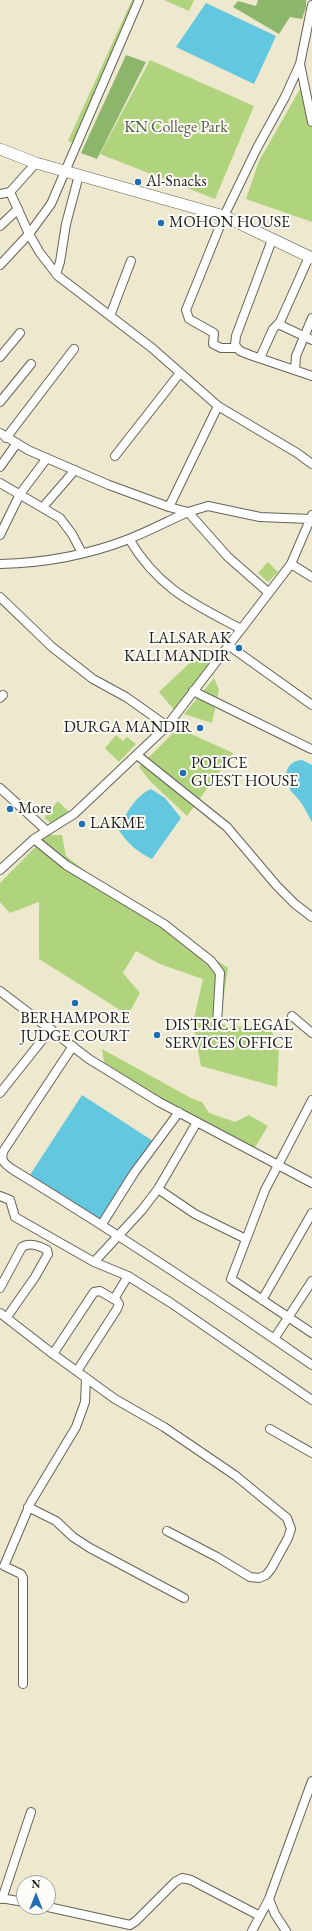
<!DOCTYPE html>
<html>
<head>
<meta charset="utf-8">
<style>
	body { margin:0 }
	#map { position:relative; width:312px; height:1931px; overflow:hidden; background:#ede8ce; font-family:"EB Garamond",serif }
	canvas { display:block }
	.north { position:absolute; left:16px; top:1875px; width:40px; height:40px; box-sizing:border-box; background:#fdfcf7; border:1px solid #a3a29f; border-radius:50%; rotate:0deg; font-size:11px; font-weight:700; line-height:16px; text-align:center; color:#1c1c1c }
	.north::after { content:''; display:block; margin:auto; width:14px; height:18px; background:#1f6fb2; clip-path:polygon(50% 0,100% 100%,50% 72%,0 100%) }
</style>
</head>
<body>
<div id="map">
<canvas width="312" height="1931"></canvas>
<div class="north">N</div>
</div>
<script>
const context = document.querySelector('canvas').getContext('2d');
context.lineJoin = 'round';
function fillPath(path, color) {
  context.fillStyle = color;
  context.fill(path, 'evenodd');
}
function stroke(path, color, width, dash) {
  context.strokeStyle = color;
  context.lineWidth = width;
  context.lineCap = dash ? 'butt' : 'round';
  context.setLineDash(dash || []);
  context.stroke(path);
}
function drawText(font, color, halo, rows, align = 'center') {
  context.font = font + ' "EB Garamond",serif';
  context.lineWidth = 4;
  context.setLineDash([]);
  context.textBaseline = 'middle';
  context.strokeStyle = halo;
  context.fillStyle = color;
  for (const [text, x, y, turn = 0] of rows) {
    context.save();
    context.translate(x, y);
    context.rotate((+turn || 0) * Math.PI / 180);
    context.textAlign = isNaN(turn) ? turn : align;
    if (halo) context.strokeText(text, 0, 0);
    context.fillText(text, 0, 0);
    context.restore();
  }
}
const green = new Path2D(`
	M132,0H140L75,144L68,141Z
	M164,0H194L189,11Z
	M150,60L254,106L215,199L100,154Z
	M304,82L312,117V222L246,199L259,161Z
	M268,562L278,572L268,582L258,573Z
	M196,657L209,663L175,711L159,692Z
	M214,678L219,690L212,723L184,714Z
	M178,728L233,753L187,816L150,781L139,767Z
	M116,735L123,741L127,737L136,744L119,762L105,748Z
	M58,801L70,813L56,827L44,818Z
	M47,835H62L66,856L106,887L153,915L228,968L220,1023L228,1026L271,1029L279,1050L277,1087L201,1066L193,1023L203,979L160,964L136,951L123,973L140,993L128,1015L39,959V902L10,913L0,902V883Z
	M102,1049L191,1098L202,1102L209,1113L235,1122L249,1115L268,1126L254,1149L160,1099L104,1062Z`);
const forest = new Path2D(`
	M258,0H306V7L302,19L290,17L279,34L233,7L238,1L256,6Z
	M126,55L146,62L97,159L81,153Z`);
const water = new Path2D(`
	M206,3L276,36L254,84L176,47Z
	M302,760L312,765V822C308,815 304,806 299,800C296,796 291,792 289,788C282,775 287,761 302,760Z
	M151,789L165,798L181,818L152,859C137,852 127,843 118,829C127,813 134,797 151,789Z
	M82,1095L153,1141L103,1224L28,1178Z`);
const street = new Path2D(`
	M300,64L312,122
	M10,192L29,234L40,253L58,276L152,348L218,406L297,453L312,464
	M0,194L10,192L36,163
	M0,226L18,209
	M272,240L236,336L235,345L240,351L250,355L312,376
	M0,265L29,234L51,204L139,0
	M56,274L60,262L66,224L79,175
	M110,316L131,261
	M278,324L312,340
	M237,348H221L213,344L214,333L189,319L186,310L224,216L257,148L285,97L300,64L312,5
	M0,357L20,333
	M260,358L273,329L280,322L309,257
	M295,370L296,356L312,318
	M0,402L31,364
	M0,433L28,450L51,460L109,485L169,507L188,512L208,506L260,517L310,519
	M6,438L74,349
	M115,456L180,373
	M0,467L17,443
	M0,483L60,518L72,534L82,553
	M43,507L75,470
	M169,507L218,406
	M0,535L20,494L47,458
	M129,539C159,589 192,603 241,629
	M0,564C43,563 88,555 129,539C149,531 168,521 188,512L228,557L269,593
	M291,564L312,577
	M0,597L52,647L93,679L126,697L167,726
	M228,645L312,705
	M193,691L311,749
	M0,698L3,695
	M137,755L227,827L277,886L295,904L312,917
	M0,788L47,831
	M34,839L66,865L164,924L211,961L220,973L217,1024
	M0,870L34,839L74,814L167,726L291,564L312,515
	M0,991L89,1059L159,1102L312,1183
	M292,1016L312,1033
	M73,1046L4,1150C0,1159 3,1163 12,1169C114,1232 214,1297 312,1365
	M0,1093L51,1029
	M312,1100L265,1190L231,1279L312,1333
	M158,1189L195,1214L246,1239
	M0,1196L10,1200L15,1217L94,1262L128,1276L171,1303L312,1400
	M102,1224L134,1173L179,1112
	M94,1262L142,1210L158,1189L197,1122
	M0,1288L22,1247C29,1242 40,1246 47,1250L48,1254L35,1277L7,1317
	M114,1299L128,1276
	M262,1300L312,1213
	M0,1313L53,1354L115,1399L164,1427L236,1476L287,1518L291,1529L288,1538L271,1569L266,1575L259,1578L250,1577L217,1557L167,1531
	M274,1339L312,1281
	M53,1354L94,1292L100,1291L117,1301L119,1304L117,1309L77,1371
	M270,1429L312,1453
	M28,1507L56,1521L73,1537L90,1548L184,1598
	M23,1684V1578L21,1574L4,1566L31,1502L76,1427L85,1402L86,1378
	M0,1898L24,1902
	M2,1899L31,1812
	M269,1899L275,1914L286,1931
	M48,1907L130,1925L136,1921L175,1882L182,1878L191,1880L260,1916
	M252,1931L269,1899L312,1781`);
const secondary = new Path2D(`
	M0,149L36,163L224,216L312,258`);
const markers = [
	[138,182,4,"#1f6fb2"],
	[161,223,4,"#1f6fb2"],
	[239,648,4,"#1f6fb2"],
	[200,728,4,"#1f6fb2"],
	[183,773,4,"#1f6fb2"],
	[10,809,4,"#1f6fb2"],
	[82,824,4,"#1f6fb2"],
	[75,1003,4,"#1f6fb2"],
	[157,1035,4,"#1f6fb2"]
];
const parkNames = [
	["KN College Park",176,128]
];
const poiNames = [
	["Al-Snacks",146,182],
	["MOHON HOUSE",169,223],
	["LALSARAK",231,639,"right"],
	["KALI MANDIR",231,657,"right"],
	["DURGA MANDIR",192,728,"right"],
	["POLICE",191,764],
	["GUEST HOUSE",191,782],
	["More",18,809],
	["LAKME",90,824],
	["BERHAMPORE",75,1019,"center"],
	["JUDGE COURT",75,1037,"center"],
	["DISTRICT LEGAL",165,1026],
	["SERVICES OFFICE",165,1044]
];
fillPath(green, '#b0d47d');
fillPath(forest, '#8cb66c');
fillPath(water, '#62c7df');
stroke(street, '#65635a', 10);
stroke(secondary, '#65635a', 12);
stroke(street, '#fff', 8);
stroke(secondary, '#fff', 11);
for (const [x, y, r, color] of markers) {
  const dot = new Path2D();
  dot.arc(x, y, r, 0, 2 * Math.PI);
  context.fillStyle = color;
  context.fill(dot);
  stroke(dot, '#fdfcf7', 1.5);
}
drawText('16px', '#505c3e', '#fdfcf7', parkNames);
drawText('16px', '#1c1c1c', '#fdfcf7', poiNames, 'left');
</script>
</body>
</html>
